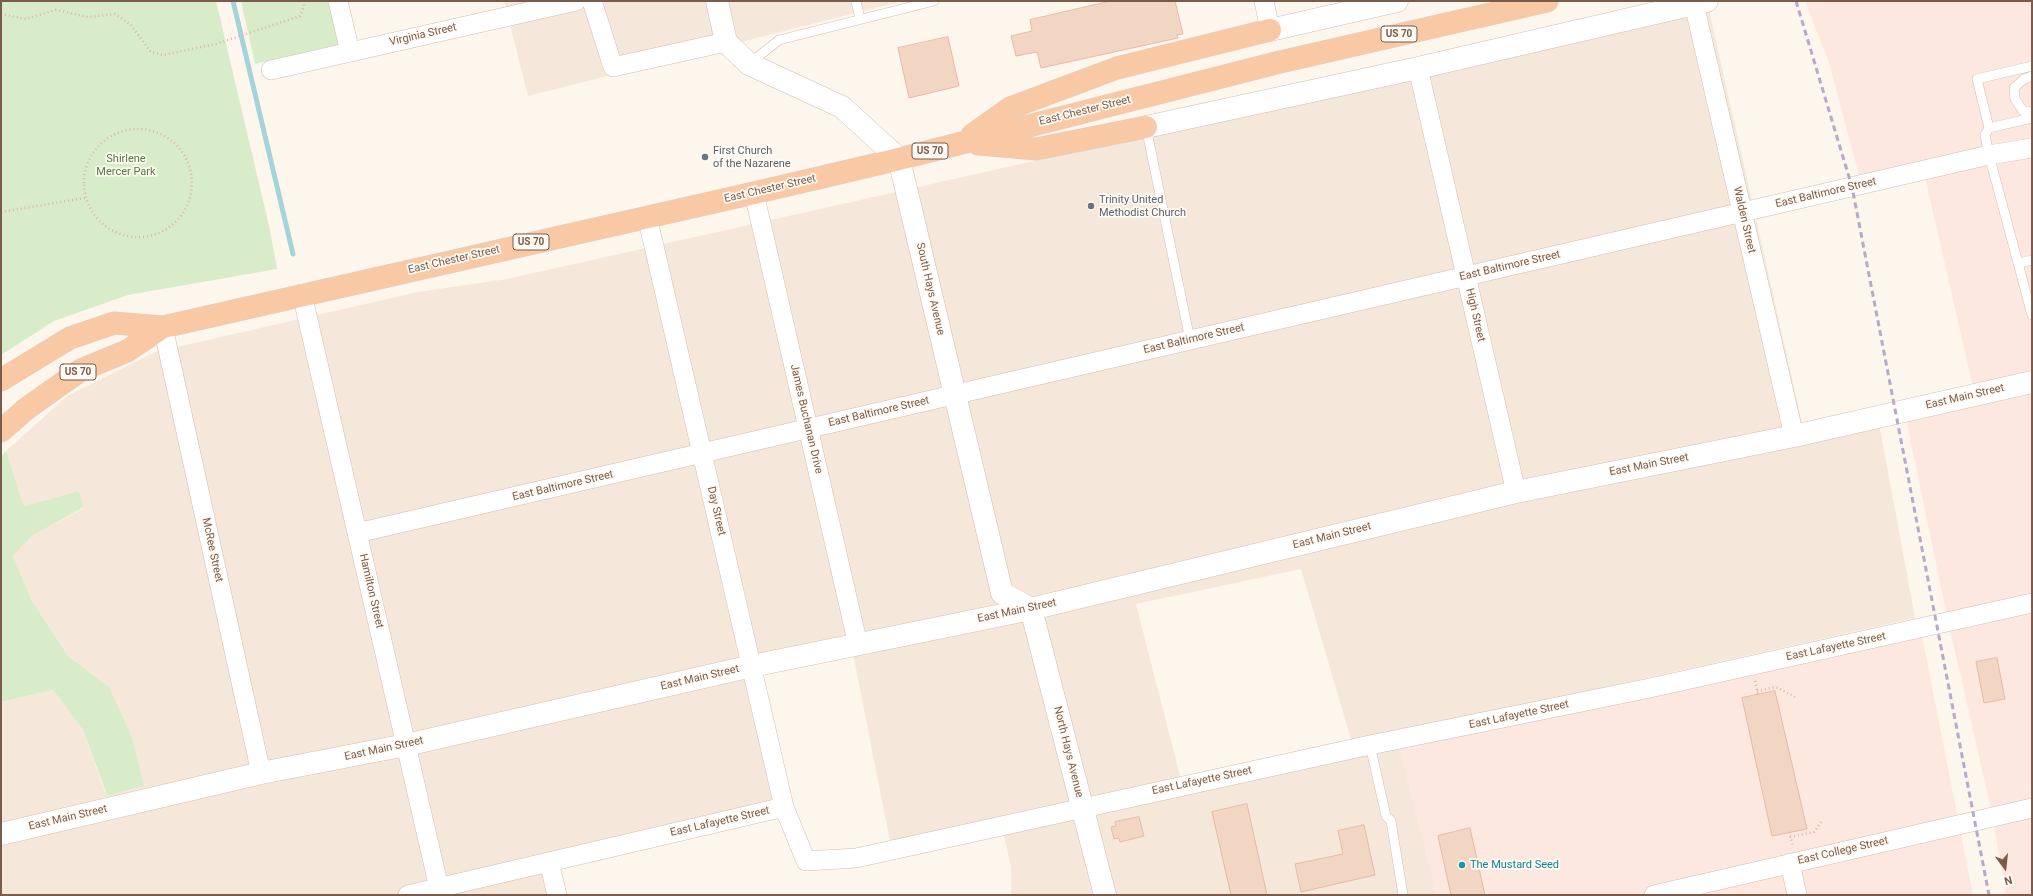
<!DOCTYPE html>
<style>
body{margin:0}
#map{position:relative;width:2033px;height:896px;overflow:hidden;background:#fdf6ec;font-family:Roboto,sans-serif}
canvas{display:block}
.frame{position:absolute;inset:0;border:2px solid #7a5c4d;pointer-events:none}
.north{position:absolute;left:1985px;top:848px;width:40px;height:40px;-webkit-text-stroke:3px #fffaf3;paint-order:stroke;rotate:165deg;font-size:11px;font-weight:700;line-height:16px;text-align:center;color:#7a5c4d}
.north::after{content:'';display:block;margin:auto;width:14px;height:18px;background:#7a5c4d;clip-path:polygon(50% 0,100% 100%,50% 72%,0 100%)}
</style>
<div id="map">
<canvas width="2033" height="896"></canvas>
<div class="frame"></div>
<div class="north">N</div>
</div>
<script>
const context = document.querySelector('canvas').getContext('2d');
context.lineJoin = 'round';
function fillPath(path, color) {
  context.fillStyle = color;
  context.fill(path, 'evenodd');
}
function strokePath(path, color, width, dash) {
  context.strokeStyle = color;
  context.lineWidth = width;
  context.lineCap = dash ? 'butt' : 'round';
  context.setLineDash(dash || []);
  context.stroke(path);
}
function label(font, color, halo, rows, align = 'center') {
  context.font = font + ' Roboto,sans-serif';
  context.lineWidth = 3.5;
  context.setLineDash([]);
  context.textBaseline = 'middle';
  context.strokeStyle = halo;
  context.fillStyle = color;
  for (const [text, x, y, turn = 0] of rows) {
    context.save();
    context.translate(x, y);
    context.rotate((+turn || 0) * Math.PI / 180);
    context.textAlign = isNaN(turn) ? turn : align;
    if (halo) context.strokeText(text, 0, 0);
    context.fillText(text, 0, 0);
    context.restore();
  }
}
const residential = new Path2D(`
 M504,1h399l-375,95z
 M1709,10l93,413 74,-16 39,211 -519,116 41,161h-426v-28l-10,-45 -110,25 -41,-209 -94,20 34,138 -236,55 10,44h-563v-193l52,-12 30,40 23,65 3,-108 -41,-31 -36,-55 -19,-45 19,-20 52,-28 -5,-17 -55,15 -18,-55 61,-55 88,-44 263,-60 89,-13zM1301,569l51,174 -171,37 -45,-176z`);
const commercial = new Path2D(`
 M1805,1h227v894h-26l-15,-86 -45,-197 -40,-194 70,-18 -54,-236 -62,15 -31,-116z
 M1922,636l51,259h-536l-38,-149z`);
const green = new Path2D(`
 M1,1h215l54,229 7,39 -149,26 -74,26 -53,34z
 M241,1h91l9,43 -86,20z
 M6,451l18,55 55,-15 5,16 -52,29 -19,20 19,45 36,55 41,31 22,48 13,51 -37,9 -24,-65 -30,-40 -52,12v-246z`);
const stream = new Path2D(`
 M233,1l60,253`);
const building = new Path2D(`
 M1111,1h64l8,33 -6,1 1,3 -137,30 -4,-16 -21,4 -5,-20 21,-5 -2,-11z
 M948,37l11,49 -50,12 -11,-50z
 M1997,658l8,41 -21,4 -8,-41z
 M1775,691l32,138 -35,7 -30,-138z
 M1247,804l20,91h-36l-19,-83z
 M1139,817l5,19 -24,6 -1,-4 -5,1 -3,-12 5,-1 -1,-4z
 M1364,825l11,50 -74,17 -6,-28 48,-10 -5,-23z
 M1470,828l15,67h-34l-13,-59z`);
const path = new Path2D(`
 M1,14l25,5 30,-9 32,7 27,-3 15,10 21,28 12,3 53,-11 84,-28 4,-10 -1,-5
 M84 183a54 54 0 1 1 108 0a54 54 0 1 1-108 0Z
 M1,212l84,-14
 M1755,681l3,13
 M1757,691l19,-4 19,10
 M1789,832l4,14
 M1790,837l24,-5 8,-11`);
const service = new Path2D(`
 M856,1l4,18
 M750,63l29,-23 155,-39
 M2032,66l-55,13 12,49 43,-10
 M2032,76l-8,3 -10,9 1,11 8,12 9,1
 M1146,127l44,213
 M1989,128l-4,7 4,20 43,160
 M2019,263l13,-3
 M1370,745l16,71 5,5 12,74`);
const minor = new Path2D(`
 M338,1l12,51
 M592,1l21,66 113,-25
 M1264,1l6,29
 M1694,4l100,432
 M1418,68l98,424
 M271,70l305,-69
 M754,193l104,452
 M647,216l137,591 22,54 50,-3 514,-113 280,-57 382,-85
 M302,294l137,594
 M163,327l98,446
 M357,533l1632,-378 43,-7
 M549,862l8,33
 M1790,863l7,32
 M408,895l376,-88
 M1654,895l378,-87`);
const tertiary = new Path2D(`
 M717,1l9,41 23,22 93,43 57,52 103,434 29,16 74,286
 M1270,30l127,-29
 M1146,127l272,-59 289,-67`);
const secondary = new Path2D(`
 M1,834l260,-61 145,-28 346,-79 279,-57 485,-117 278,-56 238,-54`);
const trunk = new Path2D(`
 M972,135l38,-27 107,-40 153,-38
 M978,144l58,5 110,-22
 M1,380l69,-42 44,-15 49,4 591,-134 145,-34 381,-97 267,-61
 M1,431l25,-22 55,-39 46,-19 36,-24`);
const rail = new Path2D(`
 M1796,1l56,186 137,708`);
const markers = [
 [705,157,4,"#6b7280"],
 [1091,206,4,"#6b7280"],
 [1462,865,4,"#0f9aa8"]
];
const shields = [
 [1399,34,36],
 [930,151,36],
 [531,242,36],
 [78,372,36]
];
const shieldNames = [
 ["US 70",1399,34],
 ["US 70",930,151],
 ["US 70",531,242],
 ["US 70",78,372]
];
const streetNames = [
 ["Virginia Street",423,35,-13],
 ["East Chester Street",1085,111,-14],
 ["East Chester Street",770,189,-13],
 ["East Baltimore Street",1826,193,-13],
 ["Walden Street",1744,220,77],
 ["East Chester Street",454,260,-13],
 ["East Baltimore Street",1510,266,-13],
 ["South Hays Avenue",930,289,77],
 ["High Street",1475,315,77],
 ["East Baltimore Street",1194,339,-13],
 ["East Main Street",1965,397,-13],
 ["East Baltimore Street",879,412,-13],
 ["James Buchanan Drive",806,419,77],
 ["East Main Street",1649,465,-11],
 ["East Baltimore Street",563,486,-13],
 ["Day Street",716,511,77],
 ["East Main Street",1332,536,-14],
 ["McRee Street",212,550,78],
 ["Hamilton Street",371,591,77],
 ["East Main Street",1017,611,-12],
 ["East Lafayette Street",1836,647,-12],
 ["East Main Street",700,678,-13],
 ["East Lafayette Street",1519,715,-12],
 ["East Main Street",384,749,-12],
 ["North Hays Avenue",1068,752,76],
 ["East Lafayette Street",1202,781,-12],
 ["East Main Street",68,818,-13],
 ["East Lafayette Street",720,822,-13],
 ["East College Street",1843,851,-13]
];
const worshipNames = [
 ["First Church",713,151],
 ["of the Nazarene",713,164],
 ["Trinity United",1099,200],
 ["Methodist Church",1099,213]
];
const parkNames = [
 ["Shirlene",126,159],
 ["Mercer Park",126,172]
];
const cultureNames = [
 ["The Mustard Seed",1470,865]
];
fillPath(residential, '#f5e8da');
fillPath(commercial, '#fde8e0');
fillPath(green, '#d8ecc9');
strokePath(stream, '#a5d3da', 5);
fillPath(building, '#f3d5c3');
strokePath(building, '#e6bba3', 1);
strokePath(service, '#d1beb0', 10);
strokePath(minor, '#d1beb0', 20);
strokePath(tertiary, '#d1beb0', 23);
strokePath(secondary, '#d6c0b0', 23);
strokePath(trunk, '#dad1cd', 23);
strokePath(path, '#d9b8a5', 2.5, [1, 3]);
strokePath(service, '#fff', 9);
strokePath(minor, '#fff', 19);
strokePath(tertiary, '#fff', 22);
strokePath(secondary, '#fff', 22);
strokePath(trunk, '#f9c8a4', 22);
strokePath(rail, '#b9a8c9', 3, [6, 4]);
for (const [x, y, r, color] of markers) {
  const dot = new Path2D();
  dot.arc(x, y, r, 0, 2 * Math.PI);
  context.fillStyle = color;
  context.fill(dot);
  strokePath(dot, '#fffaf3', 1.5);
}
for (const [x, y, w] of shields) {
  const box = new Path2D();
  box.roundRect(x - w / 2, y - 8, w, 16, 3);
  context.fillStyle = '#fffaf3';
  context.fill(box);
  strokePath(box, '#7a5c4d', 1);
}
label('bold 10px', '#7a5c4d', null, shieldNames);
label('11px', '#7a5c4d', '#fffaf3', streetNames);
label('11px', '#5b616d', '#fffaf3', worshipNames, 'left');
label('11px', '#537a41', '#fffaf3', parkNames);
label('11px', '#0d838f', '#fffaf3', cultureNames, 'left');
</script>
